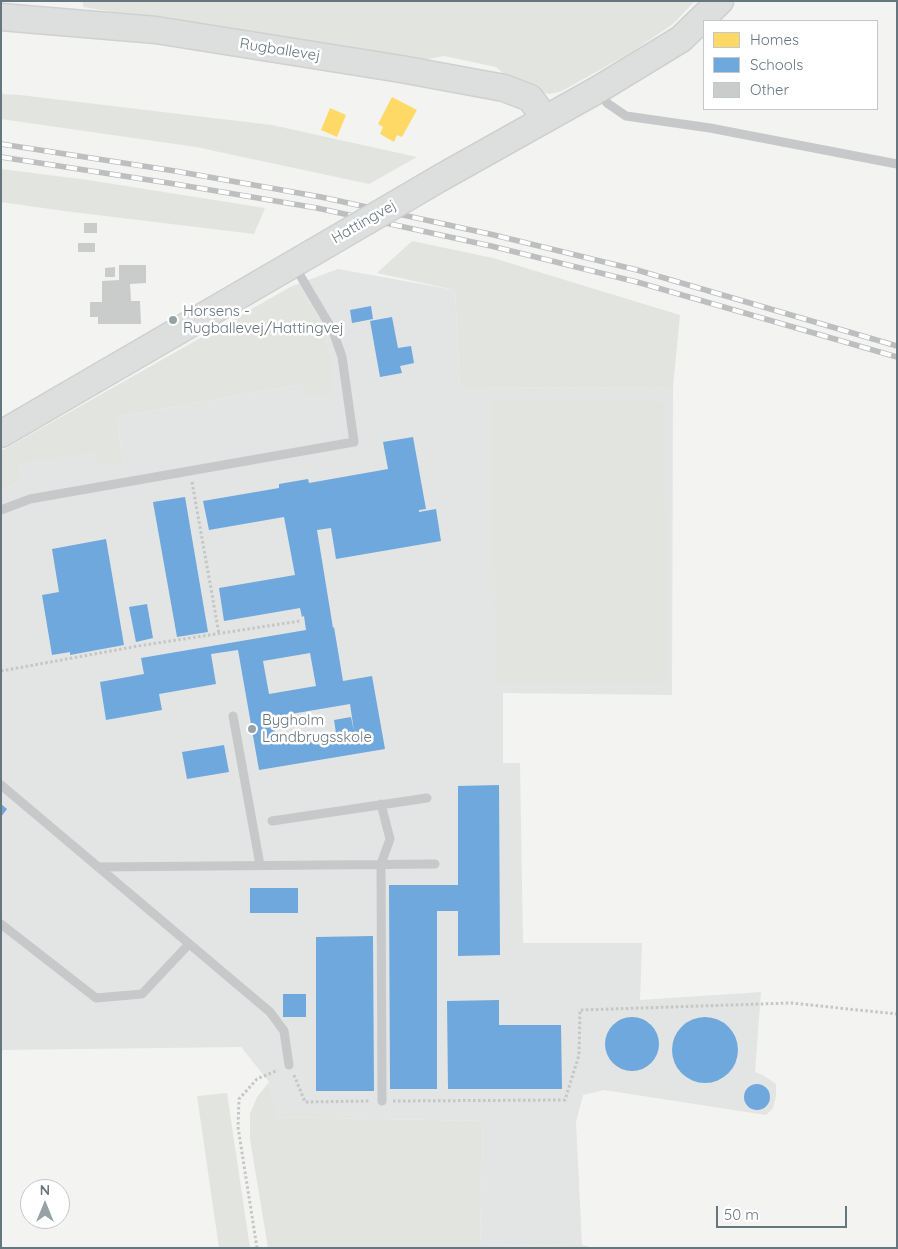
<!DOCTYPE html>
<style>
body{margin:0}
#map{position:relative;width:898px;height:1249px;overflow:hidden;background:#f3f3f2;font-family:Quicksand,sans-serif}
canvas{display:block}
.frame{position:absolute;inset:0;border:2px solid #66767f;pointer-events:none}
.legend{position:absolute;left:703px;top:20px;width:175px;height:90px;box-sizing:border-box;background:#fff;border:1px solid #c2c8cc;margin:0;padding:6px 9px;list-style:none;font-size:15px;color:#66767f}
.legend li{display:flex;align-items:center;gap:10px;height:25px}
.legend b{width:25px;border:1px solid #c2c8cc}
.north{position:absolute;left:20px;top:1179px;width:50px;height:50px;box-sizing:border-box;background:#fff;border:1px solid #c2c8cc;border-radius:50%;rotate:0deg;font-size:14px;font-weight:700;line-height:20px;text-align:center;color:#66767f}
.north::after{content:'';display:block;margin:auto;width:18px;height:22px;background:#97a2a7;clip-path:polygon(50% 0,100% 100%,50% 72%,0 100%)}
.scale{position:absolute;left:716px;top:1206px;width:131px;height:22px;box-sizing:border-box;border:2px solid #66767f;border-top:0;padding-left:6px;font-size:15px;line-height:18px;white-space:nowrap;color:#66767f;-webkit-text-stroke:4px #fff;paint-order:stroke}
</style>
<div id="map">
<canvas width="898" height="1249"></canvas>
<div class="frame"></div>
<ul class="legend">
<li><b style="height:14px;background:#ffd966"></b>Homes</li>
<li><b style="height:14px;background:#6fa8dc"></b>Schools</li>
<li><b style="height:14px;background:#cacbcb"></b>Other</li>
</ul>
<div class="north">N</div>
<div class="scale">50 m</div>
</div>
<script>
const context = document.querySelector('canvas').getContext('2d');
context.lineJoin = 'round';
function fillPath(path, color) {
  context.fillStyle = color;
  context.fill(path, 'evenodd');
}
function strokePath(path, color, width, dash) {
  context.strokeStyle = color;
  context.lineWidth = width;
  context.lineCap = dash ? 'butt' : 'round';
  context.setLineDash(dash || []);
  context.stroke(path);
}
function label(font, color, halo, rows, align = 'center') {
  context.font = font + ' Quicksand,sans-serif';
  context.lineWidth = 5;
  context.setLineDash([]);
  context.textBaseline = 'middle';
  context.strokeStyle = halo;
  context.fillStyle = color;
  for (const [text, x, y, turn = 0] of rows) {
    context.save();
    context.translate(x, y);
    context.rotate((+turn || 0) * Math.PI / 180);
    context.textAlign = isNaN(turn) ? turn : align;
    if (halo) context.strokeText(text, 0, 0);
    context.fillText(text, 0, 0);
    context.restore();
  }
}
const built = new Path2D(`
 M338,269l117,21 5,98 213,-1 -1,308 -169,-2v70h17l3,180h119l-2,57 121,-8 -6,80 8,3 13,9v12l-3,12 -7,7 -162,-25 -21,5 -7,27 6,123 -102,1 3,-125 -208,-4 -6,-35 -28,-35 -240,3v-560l21,-8 -3,-17 76,-14 28,10 -6,-44 186,-33 27,-31 -13,-40 -25,-27z`);
const green = new Path2D(`
 M83,1h612l-22,23 -43,29 -68,38 -13,3 -16,-4 -22,-10 -15,-13 -52,-11 -25,5 -336,-54z
 M1,94l19,1 252,30 145,32 -48,27 -173,-37 -195,-28z
 M1,169l87,11 177,28 -11,26 -190,-23 -63,-9z
 M412,241l81,17 187,57 -7,72 -213,1 -5,-98 -78,-17z
 M292,286l25,27 13,40 3,42 -27,3 -3,-14 -186,33 6,44 -24,5 -4,-14 -76,13 3,17 -21,8v-39z
 M491,400l173,2 5,281h-173z
 M269,1082l7,35 207,4 -3,125 102,-1 12,3h-326l-18,-109v-25l7,-17z
 M227,1093l23,155h-31l-22,-152z`);
const homes = new Path2D(`
 M392,97l25,13 -15,27 -5,-2 -3,7 -14,-8 3,-7 -5,-3z
 M330,108l16,7 -9,22 -16,-7z`);
const schools = new Path2D(`
 M371,306l2,13 -21,4 -2,-13z
 M392,317l6,31 13,-2 3,17 -14,3 2,7 -22,4 -10,-56z
 M413,437l13,72 -7,1v2l17,-3 5,32 -105,18 -5,-31 -14,2 16,98 1,-1 9,54 29,-5 13,73 -126,21 -21,-120 -27,4 5,30 -57,10 3,16 -56,10 -6,-38 44,-8 -3,-16 165,-28 -2,-14 -2,1 -2,-9 -76,13 -5,-33 76,-13 -11,-58 -75,13 -6,-29 76,-13v-4l29,-5 1,4 79,-14 -5,-27zM310,653l6,33 -47,8 -6,-33zM350,704l4,27 -3,-14 -17,3 2,13 -59,11 -4,-27z
 M185,497l23,135 -31,5 -24,-135z
 M106,539l18,106 -54,10v-3l-18,3 -10,-60 17,-3 -7,-43z
 M147,604l6,34 -17,4 -7,-35z
 M224,745l5,27 -42,7 -5,-27z
 M499,785l1,170 -42,1v-45h-21v178h-47l-1,-204h69v-99z
 M1,804l6,5 -6,8z
 M250,888h48v25h-48z
 M373,936l1,155h-58v-154z
 M283,994h23v23h-23z
 M499,1000v25h62l1,64h-114l-1,-88z
 M672 1050a33 33 0 1 1 66 0a33 33 0 1 1-66 0Z
 M605 1044a27 27 0 1 1 54 0a27 27 0 1 1-54 0Z
 M744 1097a13 13 0 1 1 26 0a13 13 0 1 1-26 0Z`);
const building = new Path2D(`
 M84,223h13v10h-13z
 M78,243h17v9h-17z
 M119,265h27v18l-16,1 1,17h9l1,23h-43v-7h-8v-15h12v-21l17,-1z
 M115,267v10h-10v-9z`);
const path = new Path2D(`
 M192,482l27,152
 M1,671l137,-25 162,-25
 M294,1075l11,27 65,-1
 M393,1101l172,-1 14,-45 1,-45 211,-7 106,11
 M257,1248l-19,-121 1,-28 18,-20 21,-9`);
const lane = new Path2D(`
 M600,91l7,12 19,13 84,12 187,36
 M1,510l29,-11 324,-57 -12,-85 -9,-26 -39,-66
 M233,716l27,149
 M1,785l269,227 14,19 5,34
 M381,804l9,35 -9,25 1,237
 M272,821l155,-23
 M98,867l337,-3
 M1,924l95,74 46,-4 47,-50`);
const secondary = new Path2D(`
 M1,17l155,13 245,39 103,19 26,10 15,20
 M442,177l157,-88 82,-50 39,-38
 M1,434l311,-181`);
const rail = new Path2D(`
 M1,144l174,27 146,26 173,38 143,35 260,76
 M1,157l174,27 142,24 174,38 146,36 260,75`);
const secondaryBridge = new Path2D(`
 M312,253l130,-76`);
const markers = [
 [173,320,5,"#97a2a7"],
 [252,729,5,"#97a2a7"]
];
const streetNames = [
 ["Rugballevej",280,50,9],
 ["Hattingvej",364,222,-30]
];
const poiNames = [
 ["Horsens -",183,311],
 ["Rugballevej/Hattingvej",183,328],
 ["Bygholm",262,720],
 ["Landbrugsskole",262,737]
];
fillPath(built, '#e3e4e4');
fillPath(green, '#e2e5df');
fillPath(homes, '#ffd966');
fillPath(schools, '#6fa8dc');
fillPath(building, '#cacbcb');
strokePath(secondary, '#d0d0d0', 29);
strokePath(path, '#c5c6c7', 3, [2.5, 2.5]);
strokePath(lane, '#c7c8c9', 9);
strokePath(secondary, '#dddede', 26);
strokePath(rail, '#bdbebf', 5.5);
strokePath(rail, '#fff', 4, [11]);
strokePath(secondaryBridge, '#d0d0d0', 29, []);
strokePath(secondaryBridge, '#dddede', 26);
for (const [x, y, r, color] of markers) {
  const dot = new Path2D();
  dot.arc(x, y, r, 0, 2 * Math.PI);
  context.fillStyle = color;
  context.fill(dot);
  strokePath(dot, '#fff', 2);
}
label('15px', '#66767f', '#fff', streetNames);
label('15px', '#66767f', '#fff', poiNames, 'left');
</script>
